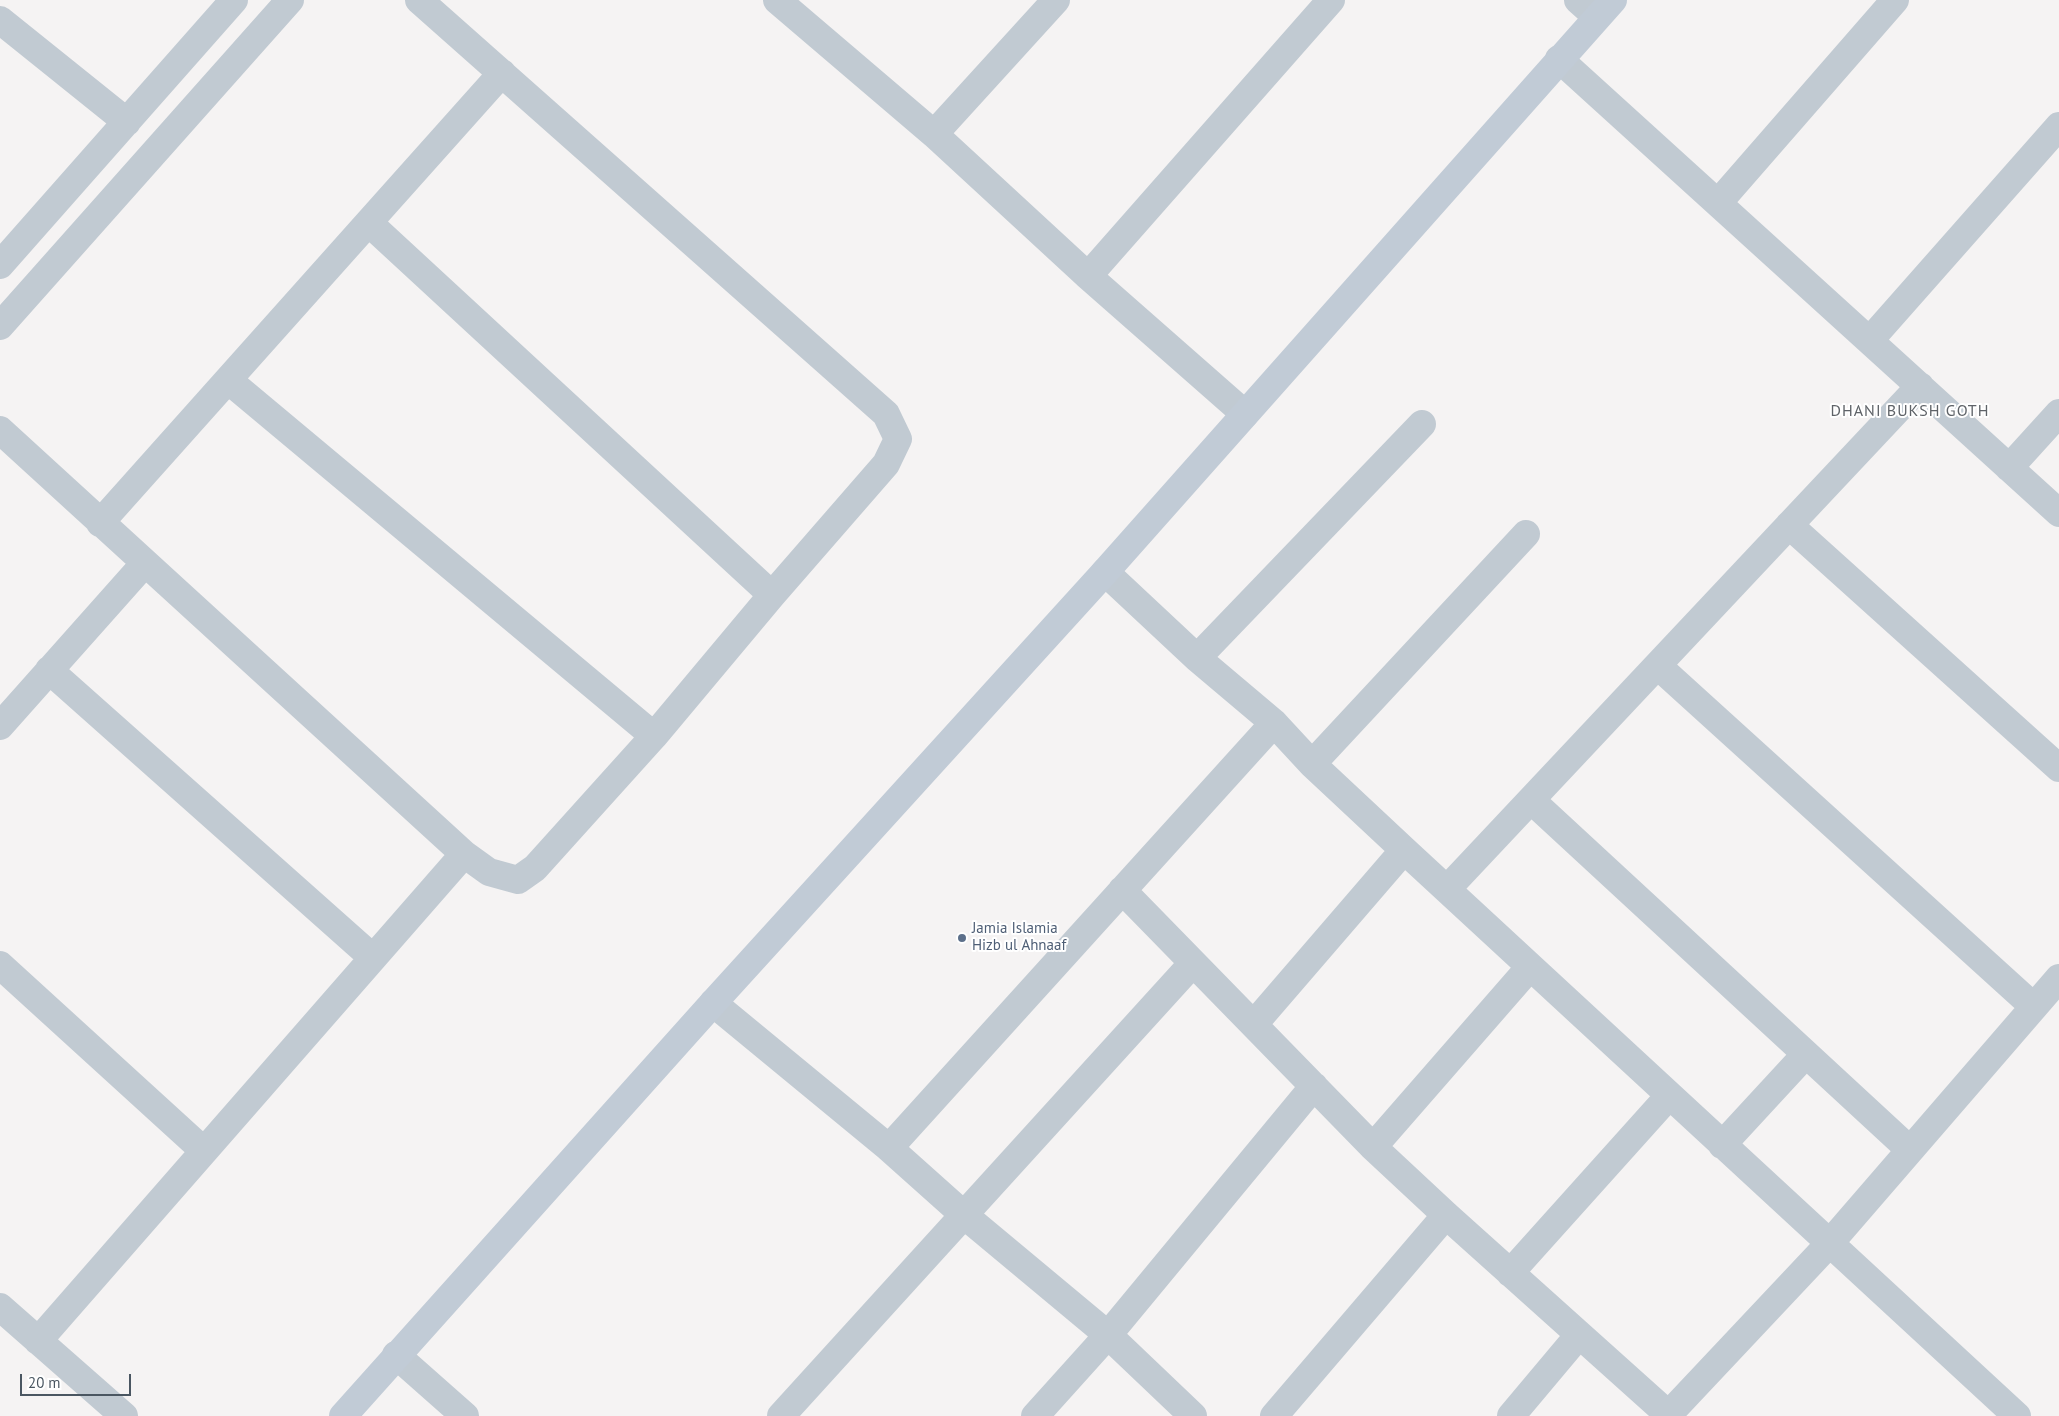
<!DOCTYPE html>
<style>
body{margin:0}
#map{position:relative;width:2059px;height:1416px;overflow:hidden;background:#f5f3f3;font-family:"PT Sans",sans-serif}
canvas{display:block}
.scale{position:absolute;left:20px;top:1374px;width:111px;height:22px;box-sizing:border-box;border:2px solid #4a5661;border-top:0;padding-left:6px;font-size:15px;line-height:18px;white-space:nowrap;color:#4a5661;-webkit-text-stroke:4px #fff;paint-order:stroke}
</style>
<div id="map">
<canvas width="2059" height="1416"></canvas>
<div class="scale">20 m</div>
</div>
<script>
const context = document.querySelector('canvas').getContext('2d');
context.lineJoin = 'round';
function strokePath(path, color, width, dash) {
  context.strokeStyle = color;
  context.lineWidth = width;
  context.lineCap = dash ? 'butt' : 'round';
  context.setLineDash(dash || []);
  context.stroke(path);
}
function label(font, color, halo, rows, align = 'center') {
  context.font = font + ' "PT Sans",sans-serif';
  context.lineWidth = 4;
  context.setLineDash([]);
  context.textBaseline = 'middle';
  context.strokeStyle = halo;
  context.fillStyle = color;
  for (const [text, x, y, turn = 0] of rows) {
    context.save();
    context.translate(x, y);
    context.rotate((+turn || 0) * Math.PI / 180);
    context.textAlign = isNaN(turn) ? turn : align;
    if (halo) context.strokeText(text, 0, 0);
    context.fillText(text, 0, 0);
    context.restore();
  }
}
const street = new Path2D(`
 M777,0l157,134 154,142 157,138
 M1578,0l19,17
 M0,20l127,102
 M1559,59l500,454
 M934,134l122,-134
 M1718,203l177,-203
 M369,223l403,372
 M0,265l234,-265
 M1088,276l243,-276
 M0,326l290,-326
 M1870,340l189,-214
 M228,380l426,356
 M0,430l464,424 25,18 29,8 17,-12 119,-132 118,-141 114,-131 12,-25 -12,-25 -467,-414
 M2009,468l50,-55
 M100,523l402,-450
 M1789,525l270,243
 M1105,572l92,86 77,65 38,41 92,86 613,566
 M1197,658l225,-234
 M1658,666l376,341
 M49,670l324,288
 M0,726l145,-163
 M1312,764l214,-230
 M1531,800l379,350
 M1447,889l473,-503
 M1122,890l251,257 73,68 224,201
 M0,965l204,186
 M713,1003l176,145 75,67 144,120 85,81
 M1254,1024l150,-174
 M1722,1145l84,-91
 M1373,1147l157,-180
 M889,1148l385,-425
 M1510,1273l159,-177
 M0,1307l124,109
 M38,1341l426,-487
 M396,1355l69,61
 M1668,1415l161,-171 230,-266
 M781,1416l412,-453
 M1035,1416l73,-81 206,-249
 M1274,1416l172,-201
 M1511,1416l68,-81`);
const secondary = new Path2D(`
 M343,1416l370,-413 392,-431 508,-572`);
const markers = [
 [962,938,5,"#5c6f8a"]
];
const serviceNames = [
 ["Jamia Islamia",972,929],
 ["Hizb ul Ahnaaf",972,946]
];
const neighbourhoodNames = [
 ["DHANI BUKSH GOTH",1910,411]
];
strokePath(street, '#c1cad2', 28);
strokePath(secondary, '#c1cbd6', 28);
for (const [x, y, r, color] of markers) {
  const dot = new Path2D();
  dot.arc(x, y, r, 0, 2 * Math.PI);
  context.fillStyle = color;
  context.fill(dot);
  strokePath(dot, '#fff', 2);
}
label('15px', '#4e5e75', '#fff', serviceNames, 'left');
context.letterSpacing = '1px';
label('16px', '#5f6368', '#fff', neighbourhoodNames);
context.letterSpacing = '0px';
</script>
